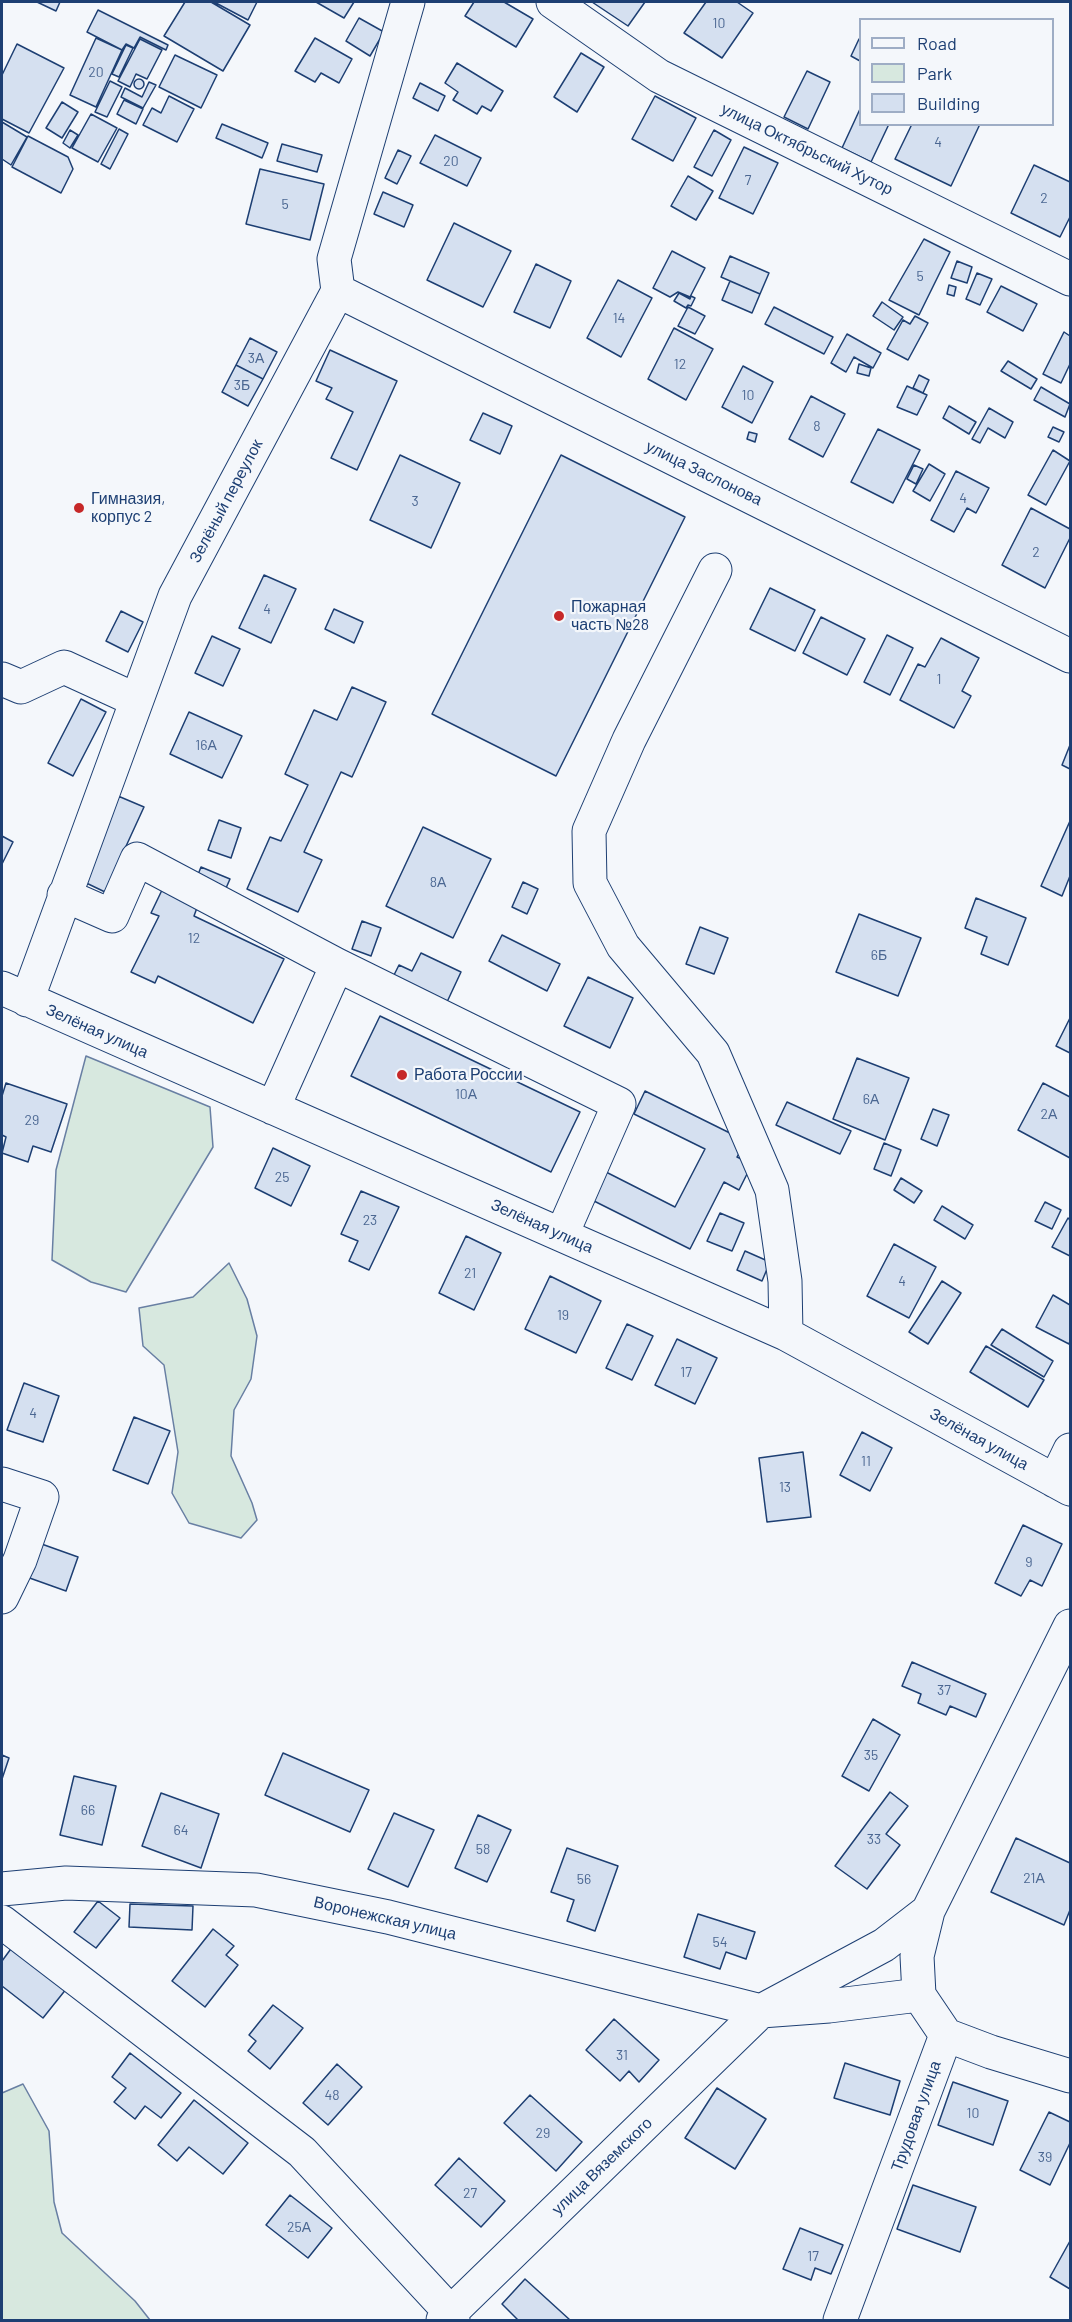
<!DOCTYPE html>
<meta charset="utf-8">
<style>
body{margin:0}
#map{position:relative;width:1072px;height:2322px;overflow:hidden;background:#f4f7fb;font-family:Barlow,sans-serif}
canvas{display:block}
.frame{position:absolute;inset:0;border:3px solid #1d3f73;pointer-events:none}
.legend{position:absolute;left:859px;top:18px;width:195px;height:108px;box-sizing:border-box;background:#f4f7fb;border:2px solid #9eadc5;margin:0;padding:8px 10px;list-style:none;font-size:18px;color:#1d3f73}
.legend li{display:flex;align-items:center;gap:12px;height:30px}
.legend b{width:30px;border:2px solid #9eadc5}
</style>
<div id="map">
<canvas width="1072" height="2322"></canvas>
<div class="frame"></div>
<ul class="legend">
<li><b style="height:8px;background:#f4f7fb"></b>Road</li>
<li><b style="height:16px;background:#d7e8df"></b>Park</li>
<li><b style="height:16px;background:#d5e0f0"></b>Building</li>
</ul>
</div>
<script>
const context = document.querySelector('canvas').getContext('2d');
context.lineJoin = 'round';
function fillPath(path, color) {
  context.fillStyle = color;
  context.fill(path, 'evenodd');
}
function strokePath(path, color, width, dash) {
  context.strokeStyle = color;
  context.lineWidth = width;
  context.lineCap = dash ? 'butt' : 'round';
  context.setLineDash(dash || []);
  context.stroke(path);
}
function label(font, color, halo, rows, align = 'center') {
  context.font = font + ' Barlow,sans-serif';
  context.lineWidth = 4.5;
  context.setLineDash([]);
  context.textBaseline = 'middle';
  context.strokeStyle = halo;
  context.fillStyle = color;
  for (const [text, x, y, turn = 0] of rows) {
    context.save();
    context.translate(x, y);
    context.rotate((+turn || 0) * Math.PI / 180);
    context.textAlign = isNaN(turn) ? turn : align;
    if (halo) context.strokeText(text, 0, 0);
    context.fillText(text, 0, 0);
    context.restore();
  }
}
const green = new Path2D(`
 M86,1056l124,51 3,40 -87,145 -35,-10 -39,-22 4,-90z
 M229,1263l18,36 10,37 -6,43 -17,31 -3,46 21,47 5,17 -16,18 -52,-15 -17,-30 6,-41 -14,-87 -21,-19 -4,-38 54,-11z
 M23,2084l26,47 5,71 8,31 73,68 15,19h-148v-227z`);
const building = new Path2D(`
 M37,2h23l-4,9z
 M185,2h26l39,23 -27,46 -59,-35z
 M214,2h43l-9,18z
 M316,2h38l-10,16z
 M474,2h30l29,17 -17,28 -51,-31z
 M592,2h53l-17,24z
 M706,2h31l16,11 -31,45 -38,-25z
 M98,10l70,35 -2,5 -26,-13 -6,11 -8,-4 -4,6 -35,-18z
 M359,18l25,14 -14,24 -24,-15z
 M96,38l26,12 -26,57 -26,-12z
 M315,38l37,21 -13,24 -18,-10 -6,9 -20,-11z
 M140,39l22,11 -15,29 -11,-5 -6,13 -12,-6z
 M859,39l1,1v21l-9,-5z
 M17,44l47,24 -35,65 -27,-14v-44z
 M126,45l7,3 -14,29 -7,-3z
 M581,53l23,14 -27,45 -23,-15z
 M175,55l42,20 -16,33 -42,-21z
 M457,63l46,28 -12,20 -9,-5 -5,8 -24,-14 5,-8 -13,-9z
 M807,71l23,11 -22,47 -24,-12z
 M134 84a5 5 0 1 1 10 0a5 5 0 1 1-10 0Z
 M110,81l12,6 -15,30 -12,-5z
 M149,82l7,3 -13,23 -22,-11 4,-9 17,9z
 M420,83l25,13 -7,15 -25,-13z
 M169,96l25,13 -17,33 -34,-17 9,-17 9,5z
 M655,96l41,22 -23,43 -41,-22z
 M124,100l19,9 -7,15 -19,-10z
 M62,102l16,10 -16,26 -16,-10z
 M860,109v15h29l-18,38 -29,-14z
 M91,114l26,14 -19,34 -26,-14z
 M2,122l25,15 -16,28 -9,-6z
 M222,124l46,19 -6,15 -46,-20z
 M912,124h68l-29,62 -56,-27z
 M119,129l9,5 -18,35 -9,-5z
 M70,130l8,5 -8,13 -7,-5z
 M714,130l17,10 -19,36 -18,-9z
 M435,135l46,23 -14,28 -47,-23z
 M28,136l40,21 5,12 -12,24 -49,-26z
 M282,144l40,11 -5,17 -40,-11z
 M744,147l34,16 -25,51 -34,-16z
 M398,150l13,6 -14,28 -12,-6z
 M1034,165l36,17v35l-10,20 -49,-24z
 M260,169l64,15 -14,56 -64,-16z
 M688,176l25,15 -17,29 -25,-14z
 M383,192l30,13 -9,22 -30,-13z
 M454,223l57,28 -28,56 -56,-27z
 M924,239l26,13 -31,63 -30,-15z
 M672,251l33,17 -15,29 -12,-5 -8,5 -17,-9z
 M730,256l39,17 -9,21 -39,-17z
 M957,261l15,6 -5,16 -16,-5z
 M536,264l35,17 -21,47 -36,-16z
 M977,273l15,6 -12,26 -14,-6z
 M618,280l34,18 -31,59 -34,-19z
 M730,281l30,13 -8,19 -30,-13z
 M949,285l7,2 -2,9 -7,-2z
 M1001,286l36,18 -14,27 -36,-19z
 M679,293l11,6 1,-3 4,2 -4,8 -3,-1 -2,3 -12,-7z
 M882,302l21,15 -9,13 -21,-14z
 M688,307l17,9 -10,18 -17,-8z
 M774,307l59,30 -9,17 -59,-30z
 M915,316l13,7 -20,37 -21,-11 16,-29 7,4z
 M674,328l39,21 -27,51 -38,-21z
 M1064,332l6,4v28l-9,19 -18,-9z
 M847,334l34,19 -8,15 -19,-11 -8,15 -15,-9z
 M250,338l27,14 -14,27 -27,-14z
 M330,350l67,31 -40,89 -26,-12 22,-46 -27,-13 6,-11 -16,-7z
 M1008,361l29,18 -6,10 -30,-18z
 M859,364l12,4 -2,8 -12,-3z
 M236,365l27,14 -15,27 -26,-14z
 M743,366l30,16 -21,41 -30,-16z
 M919,375l10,5 -6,13 -10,-5z
 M907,386l20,9 -10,20 -20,-8z
 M1041,387l29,17 -5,13 -31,-17z
 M811,396l34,18 -22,43 -34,-18z
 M949,406l27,16 -7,12 -26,-16z
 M989,408l24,14 -8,16 -17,-10 -8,15 -8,-4z
 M483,413l29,13 -12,28 -30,-14z
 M1053,427l11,5 -5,10 -11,-5z
 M878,429l42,21 -27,53 -42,-21z
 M749,432l8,2 -2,8 -8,-3z
 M1053,450l17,11 -24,44 -18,-10z
 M400,455l60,28 -29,65 -61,-28z
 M561,455l124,62 -129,259 -124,-62z
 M929,464l16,10 -15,27 -17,-10z
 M914,465l9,4 -7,15 -9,-5z
 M956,471l33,17 -13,25 -9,-5 -13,24 -23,-12z
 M1031,508l39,21v9l-25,50 -43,-23z
 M264,575l32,14 -25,54 -32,-15z
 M770,588l45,22 -20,41 -45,-22z
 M334,609l29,13 -9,21 -29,-14z
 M121,611l22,11 -15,30 -22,-11z
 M821,617l44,22 -18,36 -44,-22z
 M887,635l26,13 -23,47 -26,-13z
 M212,636l28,13 -17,37 -28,-13z
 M941,638l38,20 -17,33 9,5 -17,32 -54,-28 18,-36 7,3z
 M352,687l34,15 -34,75 -11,-5 -37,80 18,8 -24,52 -51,-23 23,-52 11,4 27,-56 -23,-11 29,-64 23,10z
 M81,699l25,13 -33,64 -25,-13z
 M189,712l53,24 -20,42 -52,-24z
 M1070,745v24l-8,-4z
 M118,796l26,11 -39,85 -25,-12z
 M219,820l22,8 -10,30 -23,-8z
 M1070,821v55l-8,20 -21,-10z
 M423,827l68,32 -38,79 -67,-32z
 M2,836l11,6 -11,22z
 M201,867l29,12 -7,16 -28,-13z
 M523,882l15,7 -11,25 -15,-7z
 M163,888l35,17 -4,11 90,43 -31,64 -95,-47 -3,7 -24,-11 28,-56 -8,-3z
 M976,898l50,20 -18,47 -27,-11 6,-17 -22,-9z
 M859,914l62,24 -23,58 -62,-24z
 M362,921l19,7 -10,28 -19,-7z
 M700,927l28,11 -14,36 -28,-10z
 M502,935l58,29 -13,27 -58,-30z
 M421,953l40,19 -14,30 -54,-25 6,-12 13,6z
 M588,977l45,21 -23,50 -46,-22z
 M380,1016l200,96 -29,60 -200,-96z
 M1070,1018v35l-14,-7z
 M857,1058l52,20 -24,62 -52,-21z
 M6,1083l61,21 -16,48 -18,-6 -5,16 -26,-9 4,-16 -4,-2v-39z
 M1043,1083l27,14v61l-52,-28z
 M645,1091l101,50 -9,16 15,7 -13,26 -15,-8 -34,67 -100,-50 14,-28 71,36 30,-58 -71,-35z
 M787,1102l64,29 -11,23 -64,-29z
 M933,1109l16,6 -12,31 -16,-7z
 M884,1143l17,7 -10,26 -17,-7z
 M273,1148l37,18 -19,40 -36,-18z
 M901,1178l21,13 -8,12 -20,-13z
 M361,1191l38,16 -30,63 -20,-9 9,-20 -17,-7z
 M1045,1202l16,8 -9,19 -17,-8z
 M942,1206l31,19 -8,14 -31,-19z
 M720,1213l24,10 -12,28 -25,-10z
 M1068,1218l2,2v36l-18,-9z
 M466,1236l35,17 -27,57 -35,-17z
 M894,1244l42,23 -27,51 -42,-22z
 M745,1251l25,11 -8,19 -25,-11z
 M550,1276l51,25 -25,52 -51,-24z
 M942,1281l19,12 -33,51 -19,-12z
 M1053,1295l17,10v36l-1,3 -33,-17z
 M627,1324l26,12 -21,44 -26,-12z
 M1002,1329l51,32 -9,16 -53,-32z
 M677,1339l40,19 -22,46 -40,-19z
 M986,1346l58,34 -16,27 -58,-35z
 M24,1383l35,13 -16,46 -36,-12z
 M134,1417l36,14 -22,53 -35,-14z
 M862,1432l30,16 -22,43 -30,-16z
 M803,1452l8,65 -44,5 -8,-64z
 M1023,1525l39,19 -20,42 -12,-6 -9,16 -26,-13z
 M36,1542l42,15 -12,34 -42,-15z
 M912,1662l74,32 -10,23 -26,-11 -4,9 -28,-12 3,-9 -19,-8z
 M873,1719l27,16 -31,56 -27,-15z
 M283,1753l86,37 -19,42 -85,-37z
 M2,1755l7,3 -7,21z
 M74,1776l42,10 -14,59 -42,-10z
 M890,1792l18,14 -22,28 14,11 -33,44 -32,-23z
 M161,1793l58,21 -18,54 -59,-22z
 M394,1813l40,17 -26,57 -40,-18z
 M478,1815l33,15 -24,52 -32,-14z
 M1016,1838l54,25v47l-6,15 -73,-33z
 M567,1848l51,18 -23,65 -28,-10 7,-21 -23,-8z
 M98,1901l22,17 -24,30 -22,-16z
 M130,1904l63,2 -1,24 -63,-3z
 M698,1914l57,18 -9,27 -20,-7 -6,17 -36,-12z
 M213,1929l21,17 -8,9 12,10 -33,42 -33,-26z
 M13,1946l54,42 -24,30 -41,-32v-25z
 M273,2005l30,23 -33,41 -22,-18 8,-10 -7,-6z
 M614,2019l45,41 -20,22 -10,-11 -9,10 -34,-31z
 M130,2053l51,40 -20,25 -16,-12 -10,13 -21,-17 12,-14 -14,-11z
 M845,2063l55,18 -10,34 -56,-17z
 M337,2064l25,23 -34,38 -25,-22z
 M953,2082l55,19 -15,44 -55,-20z
 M717,2088l49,31 -31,50 -50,-31z
 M530,2095l52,47 -26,29 -52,-48z
 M194,2100l54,43 -25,31 -34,-27 -12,14 -19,-16z
 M1049,2112l21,10v21l-20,42 -30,-15z
 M459,2158l46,43 -24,26 -46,-42z
 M913,2185l63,22 -16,45 -63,-23z
 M290,2195l42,33 -24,30 -42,-33z
 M800,2228l43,17 -12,29 -16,-6 -4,12 -28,-11z
 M1070,2241v48l-20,-12z
 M525,2279l45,41h-52l-16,-16z`);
const minor = new Path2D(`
 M553,2l106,74 411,203
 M338,291l732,365
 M715,570l-86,170 -40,91 1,52 33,63 90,107 59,137 13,91 1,53
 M2,679l19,8 43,-20 72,33
 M64,895l48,21 25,-57 200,106 -64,143
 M337,965l282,139 -57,130
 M2,988l784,346 284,155
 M27,1000l148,-404 163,-305 -4,-32 74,-257
 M1055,1481l15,-31
 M2,1484l40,13 -22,63 -18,37
 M2,1889l64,-6 190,7 132,27 373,94 68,-5 90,-11
 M2,1922l300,230 149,161 2,7
 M946,2035l-27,-40 -2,-39 11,-45 142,-285
 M946,2035l45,17 79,24
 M443,2320l318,-309 123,-66 44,-34
 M840,2320l106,-285`);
const markers = [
 [79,508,6,"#c62828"],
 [559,616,6,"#c62828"],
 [402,1075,6,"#c62828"]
];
const numberNames = [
 ["10",719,23],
 ["20",96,72],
 ["4",938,142],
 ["20",451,161],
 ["7",748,180],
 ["2",1044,198],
 ["5",285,204],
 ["5",920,276],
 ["14",619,318],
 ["3А",256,358],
 ["12",680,364],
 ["3Б",242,385],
 ["10",748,395],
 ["8",817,426],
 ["4",963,498],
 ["3",415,501],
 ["2",1036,552],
 ["4",267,609],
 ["1",939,679],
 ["16А",206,745],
 ["8А",438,882],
 ["12",194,938],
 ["6Б",879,955],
 ["10А",466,1094],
 ["6А",871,1099],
 ["2А",1049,1114],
 ["29",32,1120],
 ["25",282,1177],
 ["23",370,1220],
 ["21",470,1273],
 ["4",902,1281],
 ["19",563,1315],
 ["17",686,1372],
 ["4",33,1413],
 ["11",866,1461],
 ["13",785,1487],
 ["9",1029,1562],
 ["37",944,1690],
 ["35",871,1755],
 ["66",88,1810],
 ["64",181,1830],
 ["33",874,1839],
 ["58",483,1849],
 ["21А",1034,1878],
 ["56",584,1879],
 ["54",720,1942],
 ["31",622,2055],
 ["48",332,2095],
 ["10",973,2113],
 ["29",543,2133],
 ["39",1045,2157],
 ["27",470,2193],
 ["25А",299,2227],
 ["17",813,2256]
];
const streetNames = [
 ["улица Октябрьский Хутор",807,149,26],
 ["улица Заслонова",704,473,26],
 ["Зелёный переулок",226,501,-62],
 ["Зелёная улица",97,1031,24],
 ["Зелёная улица",542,1226,24],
 ["Зелёная улица",979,1439,29],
 ["Воронежская улица",385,1918,13],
 ["Трудовая улица",916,2116,-70],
 ["улица Вяземского",602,2166,-44]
];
const poiNames = [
 ["Гимназия,",91,499],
 ["корпус 2",91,517],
 ["Пожарная",571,607],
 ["часть №28",571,625],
 ["Работа России",414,1075]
];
fillPath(green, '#d7e8df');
strokePath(green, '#687fa3', 1.5);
fillPath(building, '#d5e0f0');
strokePath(building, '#1d3f73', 1.5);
strokePath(minor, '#1d3f73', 35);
strokePath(minor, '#f4f7fb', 33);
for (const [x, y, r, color] of markers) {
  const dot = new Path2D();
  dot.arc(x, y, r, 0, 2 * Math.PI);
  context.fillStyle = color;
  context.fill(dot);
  strokePath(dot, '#f4f7fb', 2);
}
label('14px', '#4b6792', null, numberNames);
label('16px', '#1d3f73', '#f4f7fb', streetNames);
label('16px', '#1d3f73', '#f4f7fb', poiNames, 'left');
</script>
